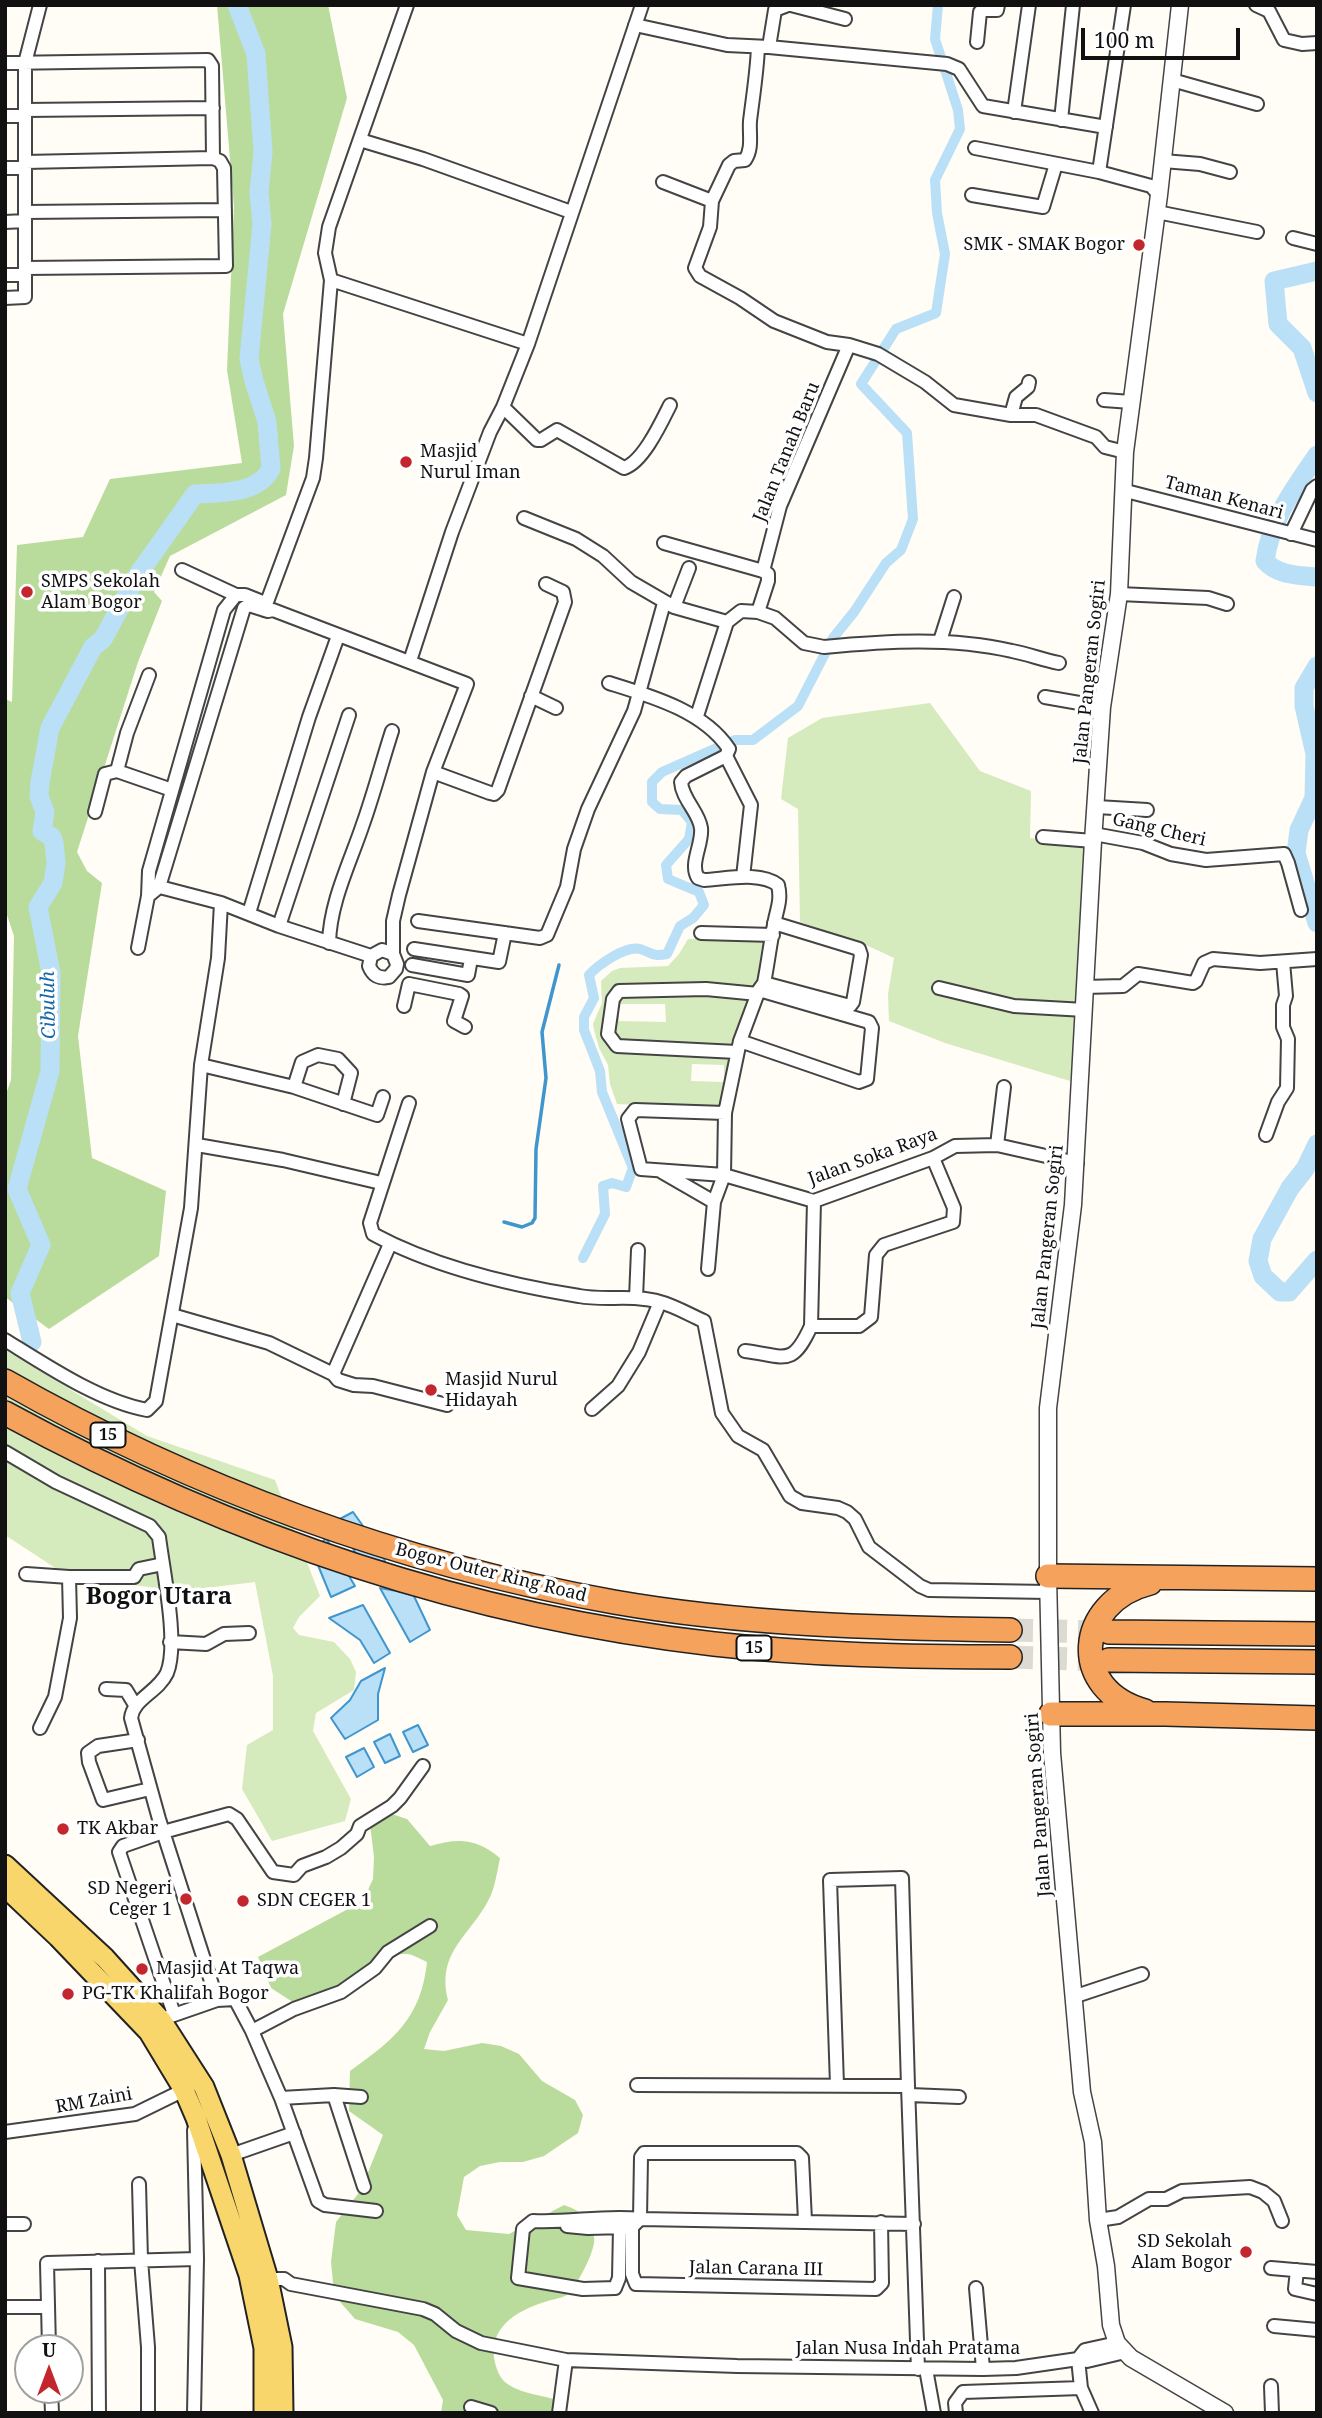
<!DOCTYPE html>
<style>
body{margin:0}
#map{position:relative;width:1322px;height:2418px;overflow:hidden;background:#fffdf5;font-family:"Noto Serif",serif}
canvas{display:block}
.frame{position:absolute;inset:0;border:7px solid #111;pointer-events:none}
.north{position:absolute;left:14px;top:2334px;width:70px;height:70px;box-sizing:border-box;background:#fff;border:2px solid #a0a0a0;border-radius:50%;rotate:0deg;font-size:19px;font-weight:700;line-height:28px;text-align:center;color:#111}
.north::after{content:'';display:block;margin:auto;width:24px;height:32px;background:#c4262e;clip-path:polygon(50% 0,100% 100%,50% 72%,0 100%)}
.scale{position:absolute;left:1081px;top:28px;width:159px;height:32px;box-sizing:border-box;border:4px solid #111;border-top:0;padding-left:9px;font-size:21px;line-height:24px;white-space:nowrap;color:#111;-webkit-text-stroke:5px #fff;paint-order:stroke}
</style>
<div id="map">
<canvas width="1322" height="2418"></canvas>
<div class="frame"></div>
<div class="north">U</div>
<div class="scale">100 m</div>
</div>
<script>
const context = document.querySelector('canvas').getContext('2d');
context.lineJoin = 'round';
function fillPath(path, color) {
  context.fillStyle = color;
  context.fill(path, 'evenodd');
}
function strokePath(path, color, width, dash) {
  context.strokeStyle = color;
  context.lineWidth = width;
  context.lineCap = dash ? 'butt' : 'round';
  context.setLineDash(dash || []);
  context.stroke(path);
}
function label(font, color, halo, rows, align = 'center') {
  context.font = font + ' "Noto Serif",serif';
  context.lineWidth = 7;
  context.setLineDash([]);
  context.textBaseline = 'middle';
  context.strokeStyle = halo;
  context.fillStyle = color;
  for (const [text, x, y, turn = 0] of rows) {
    context.save();
    context.translate(x, y);
    context.rotate((+turn || 0) * Math.PI / 180);
    context.textAlign = isNaN(turn) ? turn : align;
    if (halo) context.strokeText(text, 0, 0);
    context.fillText(text, 0, 0);
    context.restore();
  }
}
const green = new Path2D(`
 M930,703l50,68 51,20 -1,47 65,7 -25,236 -125,-38 -56,-22 -1,-27 6,-36 -28,-13 -66,-23 -2,-113 -17,-10 7,-61 34,-20z
 M763,938l7,4 -49,163 -5,3 -99,-4 -7,-20 -2,-19 -9,-17 -5,-18 -1,-6 9,-21 -1,-22 11,-10 8,-3 48,-2 11,-12 9,-15zM665,1004l1,18 -47,-1v-17zM692,1064l32,1v17l-33,-1z
 M5,1350l142,86 128,44 45,116 -21,21 -6,11 6,7 35,7 16,17 6,13 -2,18 -38,23 -3,18 38,68 -6,22 -73,20 -30,-52 5,-44 26,-15v-54l-18,-94 -74,9 -112,-14 -64,-42z`);
const forest = new Path2D(`
 M217,5h111l19,93 -64,216 11,132 -8,49 -116,61 -16,36 8,9 -24,61 -61,190 10,19 15,12 -24,153 14,122 74,33 -7,65 -110,73 -44,-32v-200l6,-17 3,-144 -9,-27v-210l7,3 5,-157 66,-8 27,-58 132,-16 -15,-93 7,-163z
 M389,1813l18,6 23,27c29,-8 46,-8 70,12 -3,14 -5,31 -12,43 -20,37 -51,51 -40,99l-18,32 -6,17 20,2 38,-8 19,3 18,8 23,27 33,19 8,15 -5,18 -34,23 -21,6h-23l-20,4 -16,11 -7,38 9,15 43,4 55,-29c17,6 26,13 30,32 3,11 -17,49 -26,57 -4,4 -15,5 -20,7 -27,8 -58,23 -54,57 2,10 5,21 15,27 14,9 34,10 51,16l3,12h-122l2,-13 -29,-55 -16,-13 -43,-13 -14,-16 -8,-20 -2,-21 5,-40 25,-32 22,-55 -34,-24 1,-40c43,-31 71,-52 77,-109 -7,-3 -14,-8 -21,-8 -25,-2 -51,29 -66,46h-20l-15,10 -34,-22 -13,-31 105,-56 10,-22 1,-22 -5,-41z`);
const water = new Path2D(`
 M353,1512l30,42 2,8 -28,-6 -19,-36z
 M326,1538l29,48 -24,11 -18,-44z
 M380,1588l33,6 17,36 -20,12z
 M363,1605l27,48 -16,10 -14,-23 -31,-22z
 M385,1668l-7,26v26l-33,19 -14,-21 19,-18 11,-19z
 M418,1725l10,20 -15,7 -10,-20z
 M390,1734l10,22 -15,7 -11,-21z
 M364,1748l10,19 -17,10 -11,-20z`);
const stream = new Path2D(`
 M504,1222l18,5 10,-4 3,-5 1,-69 10,-71 -4,-46 17,-67`);
const canal = new Path2D(`
 M583,1258l22,-44 -2,-28 9,-3 14,4 7,-19 -31,-76 -2,-21 -16,-41v-13l10,-19 -5,-23c9,-10 37,-30 51,-26 13,4 12,8 27,5l13,-28 13,-8 11,-13 -5,-13 -31,-13 -2,-14 23,-26 3,-17 -10,-12 -22,-1 -8,-7v-20l10,-10 59,-26 14,-6h18l45,-34 35,-68 21,-26 32,-49 15,-13 12,-31 -6,-86 -46,-49 35,-55 40,-16 9,-59 -8,-41 -2,-33 25,-51 -2,-19 -23,-71 3,-34`);
const river = new Path2D(`
 M1317,271l-43,10 4,43 24,24 15,45
 M1317,455c-24,36 -46,63 -52,106 13,15 34,14 52,16
 M1317,666l-13,22v18l11,48 -1,44 -15,32 -3,23 21,70
 M1317,1144l-12,25 -15,19 -28,51 -4,22 5,15 17,16h9l28,-32
 M32,1342l-12,-49 21,-48 -24,-56 33,-118 1,-98 -13,-66 15,-24 3,-20 -2,-20 -2,-6 -10,-6 3,-19 -6,-16 1,-14 10,-54 43,-81 10,-8 34,-63 58,-82c25,-1 63,0 76,-25l-4,-47 -13,-41 -5,-22 13,-135 -3,-31 4,-41 -7,-98 -19,-49`);
const motorwayTunnel = new Path2D(`
 M1010,1630l99,2
 M1010,1657l99,3`);
const minor = new Path2D(`
 M791,5l54,14
 M1256,5l13,6 15,29 18,4 15,-1
 M635,25l92,20 42,2 178,17 12,5 24,37 123,21
 M977,42l3,-30 3,-2h14l1,-5
 M758,47c-1,25 -5,49 -8,74 -1,13 3,28 -5,39l-11,1 -5,4 -17,36 -2,26 -15,41 5,8 40,22 34,23 53,21 22,3 29,9 47,28 29,23 57,10h25l60,22 9,10 20,5
 M769,47l6,-37 13,-5
 M5,63l203,-3 4,6 1,92 7,3 4,7 2,98 -201,2
 M1172,80l85,24
 M25,110l188,-2
 M1014,112l15,-107
 M5,116h20
 M1061,120l12,-115
 M360,140l63,19 148,53
 M975,148l124,24 52,14 8,9
 M1163,161l37,3 30,8
 M25,162l188,-4
 M5,168h20
 M1099,172l25,-167
 M663,182l49,19
 M972,195l71,12 13,-43
 M25,212l200,-2
 M1157,212l100,20
 M5,222l20,-1
 M1293,238l24,6
 M5,275h20
 M331,280l197,64
 M5,298l20,-1v-234l15,-58
 M1104,400l27,2
 M503,407l34,33h4l16,-10 67,38c19,-6 37,-45 46,-63
 M1011,415l5,-18 12,-10 1,-5
 M1122,490l195,50
 M524,518l52,21 27,17 28,26 43,25
 M1291,534l21,-44 5,-4
 M664,543l99,28
 M689,568l-15,39 53,15
 M182,570l54,25
 M1119,594l89,4 19,6
 M264,610l49,-132 3,-20 15,-178 -6,-27 4,-26 78,-222
 M758,612l10,-31v-7l-5,-3 17,-65 69,-161
 M940,641l14,-44
 M410,661l42,-129 38,-100 13,-25 25,-63 114,-339
 M609,683c42,13 95,28 120,66l-3,7 -40,20 -5,6c1,17 18,30 20,46 2,16 -12,36 -3,50l6,2c22,-1 56,-9 74,5 4,16 -2,26 -4,40 -4,19 -6,38 -10,58l-5,7 -19,51 -15,72 -1,62 -10,27 -6,67
 M531,696l25,12
 M1045,697l57,10
 M697,716l30,-94 14,-11 17,1 17,6 29,25 20,4c62,-6 128,-10 188,4 16,3 31,9 47,12
 M726,756l25,49 -8,72
 M117,771l10,-38 22,-58
 M433,772l57,21 4,1 4,-4 67,-188 -2,-10 -17,-8
 M1097,807l50,3
 M95,812l10,-38 12,-3 55,19
 M1094,834l49,9 28,11 35,6 78,-6 4,9 13,47
 M1043,837l50,4
 M152,885l69,18 58,23 92,30
 M148,896l11,-9 85,-279 5,-3 19,6 5,-1 194,74 -34,88 -34,123 -6,26v33l4,10 -1,5 -7,8c-9,2 -16,-1 -20,-11l2,-10 11,-6 11,4
 M249,913l60,-196 29,-81
 M418,921l122,17 7,-3 20,-48 7,-38 14,-40 46,-98 30,-108
 M279,926l70,-211
 M701,933l72,2
 M329,943c1,-41 21,-80 34,-119 11,-31 19,-62 29,-93
 M138,948l10,-52 1,-25 75,-261 12,-15h9l20,8
 M414,949l85,13 6,-29
 M412,965l56,10 3,-16
 M764,983l86,23 3,-4 8,-47 -2,-6 -85,-26
 M1084,987l39,-1 15,-12 55,9 3,-2 8,-18 9,-4 47,4 57,-4
 M939,988l75,18 71,4
 M404,1006l5,-22 50,10 3,2 -8,25 11,6
 M740,1041l119,41 8,-3 5,-51 -3,-6 -110,-32
 M737,1052l-120,-6 -9,-12 5,-35 6,-8 87,-2 52,5
 M201,1065l93,22 83,28 6,-18
 M294,1087l8,-25 16,-7 20,4 13,14 -8,31
 M409,1103l-39,120 3,11c61,33 137,51 206,62 26,5 54,-2 81,6 15,4 30,13 44,19l18,92 16,23 25,14 27,46 12,7 36,5 9,4 8,7 14,28 51,39 9,4 119,2
 M725,1113l-90,-3 -7,9 13,50 83,6 90,26 119,-43 22,-12 42,-1 80,18
 M1266,1135l12,-33 9,-14 1,-49 -5,-12v-22l3,-9 -3,-34
 M197,1145l86,15 98,23
 M997,1145l7,-58
 M662,1172l52,30
 M636,1298l2,-48
 M172,1315l97,28 64,31 5,6 16,5 19,1 74,19
 M811,1326h48l12,-9 5,-62 8,-10 69,-23 1,-14 -21,-50
 M5,1340c42,26 94,61 142,70l9,-9 35,-193 10,-143 17,-107 3,-55
 M745,1351c40,5 47,17 66,-25l3,-125
 M333,1374l57,-130
 M592,1409l26,-23 21,-34 21,-50
 M5,1452l51,30 94,44 9,11c4,33 20,107 8,136 -9,19 -34,26 -36,45l28,101 58,181
 M26,1574l43,3h65l5,-8 24,-5
 M170,1642l36,2 18,-10 25,-1
 M106,1689l20,1 9,15
 M40,1728l15,-31 15,-79 -1,-41
 M138,1740l-40,6 -10,7 1,9 14,38 47,-11
 M1073,1997l69,-23
 M174,2014l-55,-162 4,-6 40,-14 66,-18 8,5 36,53 21,3 8,-9 24,-9 15,-9 16,-14 3,-8 32,-20 8,-8 23,-32
 M168,2017l49,-17 18,-1 17,32 29,67 37,103 7,4 51,6
 M252,2031l42,-22 47,-17 34,-24 13,-16 42,-26
 M637,2085l271,1 10,283
 M837,2085l-7,-205 72,-2 6,208
 M334,2095l27,2
 M910,2095l49,2
 M281,2098l53,-3 30,92
 M5,2132l130,-18 49,-24
 M231,2155l63,-22
 M139,2184l2,76 7,87v66
 M640,2219l-8,8v47l4,10 240,5 6,-6 -1,-61
 M640,2219l1,-62 3,-4h153l5,5 3,63
 M1098,2220l20,-3 31,-18h17l16,-8 68,-4 13,5 11,9 8,20
 M5,2224h19
 M567,2226l21,2 37,-1
 M620,2228l-1,50 -4,10 -32,1 -65,-11 5,-49 10,-8c36,2 71,-6 107,-2l274,5
 M98,2261l1,152
 M1271,2268l46,4
 M1297,2270l-2,19 22,5
 M268,2279h16l7,5 132,25 12,5 21,17 25,12 85,17 171,6 246,3 33,-1 62,-9 9,2 38,-9
 M976,2288l7,81
 M5,2307h42
 M1274,2326l43,4
 M49,2348l-2,-85 150,-4
 M1078,2359l3,29 11,25
 M1078,2359l7,-9 32,-7
 M926,2369l8,44
 M1271,2386l1,27
 M51,2390l1,23
 M471,2407l20,6
 M194,2413l3,-154 -3,-129
 M559,2413l7,-53
 M956,2413l-1,-10 8,-11 118,-4`);
const tertiary = new Path2D(`
 M1180,5l-21,190 -34,257 -6,142 -17,113 -9,134 -20,364 -25,203v168l4,177 30,339 11,50 5,78 8,46 5,59 6,18 14,15 94,55`);
const primary = new Path2D(`
 M5,1865l100,93 56,62 43,67 27,68 37,124 14,68 1,66
 M5,1887l53,50 91,95 35,58 12,28 53,157 15,73v65`);
const motorway = new Path2D(`
 M5,1381c188,107 396,183 609,221 131,23 264,26 396,28
 M5,1413c220,120 459,203 709,231 98,11 197,13 296,13
 M1048,1576l269,3
 M1109,1632l208,2
 M1109,1660l208,2
 M1145,1711c-77,-21 -70,-109 5,-128
 M1051,1714h114l152,4`);
const markers = [
 [1139,245,7,"#c4262e"],
 [406,462,7,"#c4262e"],
 [27,592,7,"#c4262e"],
 [431,1390,7,"#c4262e"],
 [63,1829,7,"#c4262e"],
 [186,1899,7,"#c4262e"],
 [243,1901,7,"#c4262e"],
 [142,1969,7,"#c4262e"],
 [68,1994,7,"#c4262e"],
 [1246,2252,7,"#c4262e"]
];
const shields = [
 [108,1435,35],
 [754,1648,35]
];
const shieldNames = [
 ["15",108,1435],
 ["15",754,1648]
];
const poiNames = [
 ["SMK - SMAK Bogor",1125,245,"right"],
 ["Masjid",420,452],
 ["Nurul Iman",420,473],
 ["SMPS Sekolah",41,582],
 ["Alam Bogor",41,603],
 ["Masjid Nurul",445,1380],
 ["Hidayah",445,1401],
 ["TK Akbar",77,1829],
 ["SD Negeri",172,1889,"right"],
 ["Ceger 1",172,1910,"right"],
 ["SDN CEGER 1",257,1901],
 ["Masjid At Taqwa",156,1969],
 ["PG-TK Khalifah Bogor",82,1994],
 ["SD Sekolah",1232,2242,"right"],
 ["Alam Bogor",1232,2263,"right"]
];
const streetNames = [
 ["Jalan Tanah Baru",787,452,-68],
 ["Taman Kenari",1224,498,15],
 ["Jalan Pangeran Sogiri",1090,672,-84],
 ["Gang Cheri",1159,830,13],
 ["Jalan Soka Raya",873,1157,-20],
 ["Jalan Pangeran Sogiri",1048,1237,-84],
 ["Bogor Outer Ring Road",491,1573,14],
 ["Jalan Pangeran Sogiri",1039,1805,-94],
 ["RM Zaini",94,2101,-10],
 ["Jalan Carana III",756,2269,1],
 ["Jalan Nusa Indah Pratama",908,2349]
];
const waterNames = [
 ["Cibuluh",49,1005,-91]
];
const districtNames = [
 ["Bogor Utara",159,1597]
];
fillPath(green, '#d5ebbd');
fillPath(forest, '#b9dc9c');
fillPath(water, '#b9e0f7');
strokePath(water, '#3f96cf', 2);
strokePath(stream, '#3f96cf', 3.5);
strokePath(canal, '#b9e0f7', 10);
strokePath(river, '#b9e0f7', 19);
strokePath(motorwayTunnel, '#dbdad3', 23, [23, 11]);
strokePath(minor, '#444', 16);
strokePath(tertiary, '#444', 19);
strokePath(primary, '#222', 23);
strokePath(motorway, '#222', 26);
strokePath(minor, '#fff', 12);
strokePath(tertiary, '#fff', 16);
strokePath(primary, '#f9d66b', 19);
strokePath(motorway, '#f5a25d', 23);
for (const [x, y, r, color] of markers) {
  const dot = new Path2D();
  dot.arc(x, y, r, 0, 2 * Math.PI);
  context.fillStyle = color;
  context.fill(dot);
  strokePath(dot, '#fff', 2.5);
}
for (const [x, y, w] of shields) {
  const box = new Path2D();
  box.roundRect(x - w / 2, y - 12.5, w, 25, 5);
  context.fillStyle = '#fff';
  context.fill(box);
  strokePath(box, '#111', 2);
}
label('bold 16px', '#111', null, shieldNames);
label('18px', '#111', '#fff', poiNames, 'left');
label('18px', '#111', '#fff', streetNames);
label('italic 19px', '#1768a6', '#fff', waterNames);
label('bold 24px', '#111', '#fff', districtNames);
</script>
